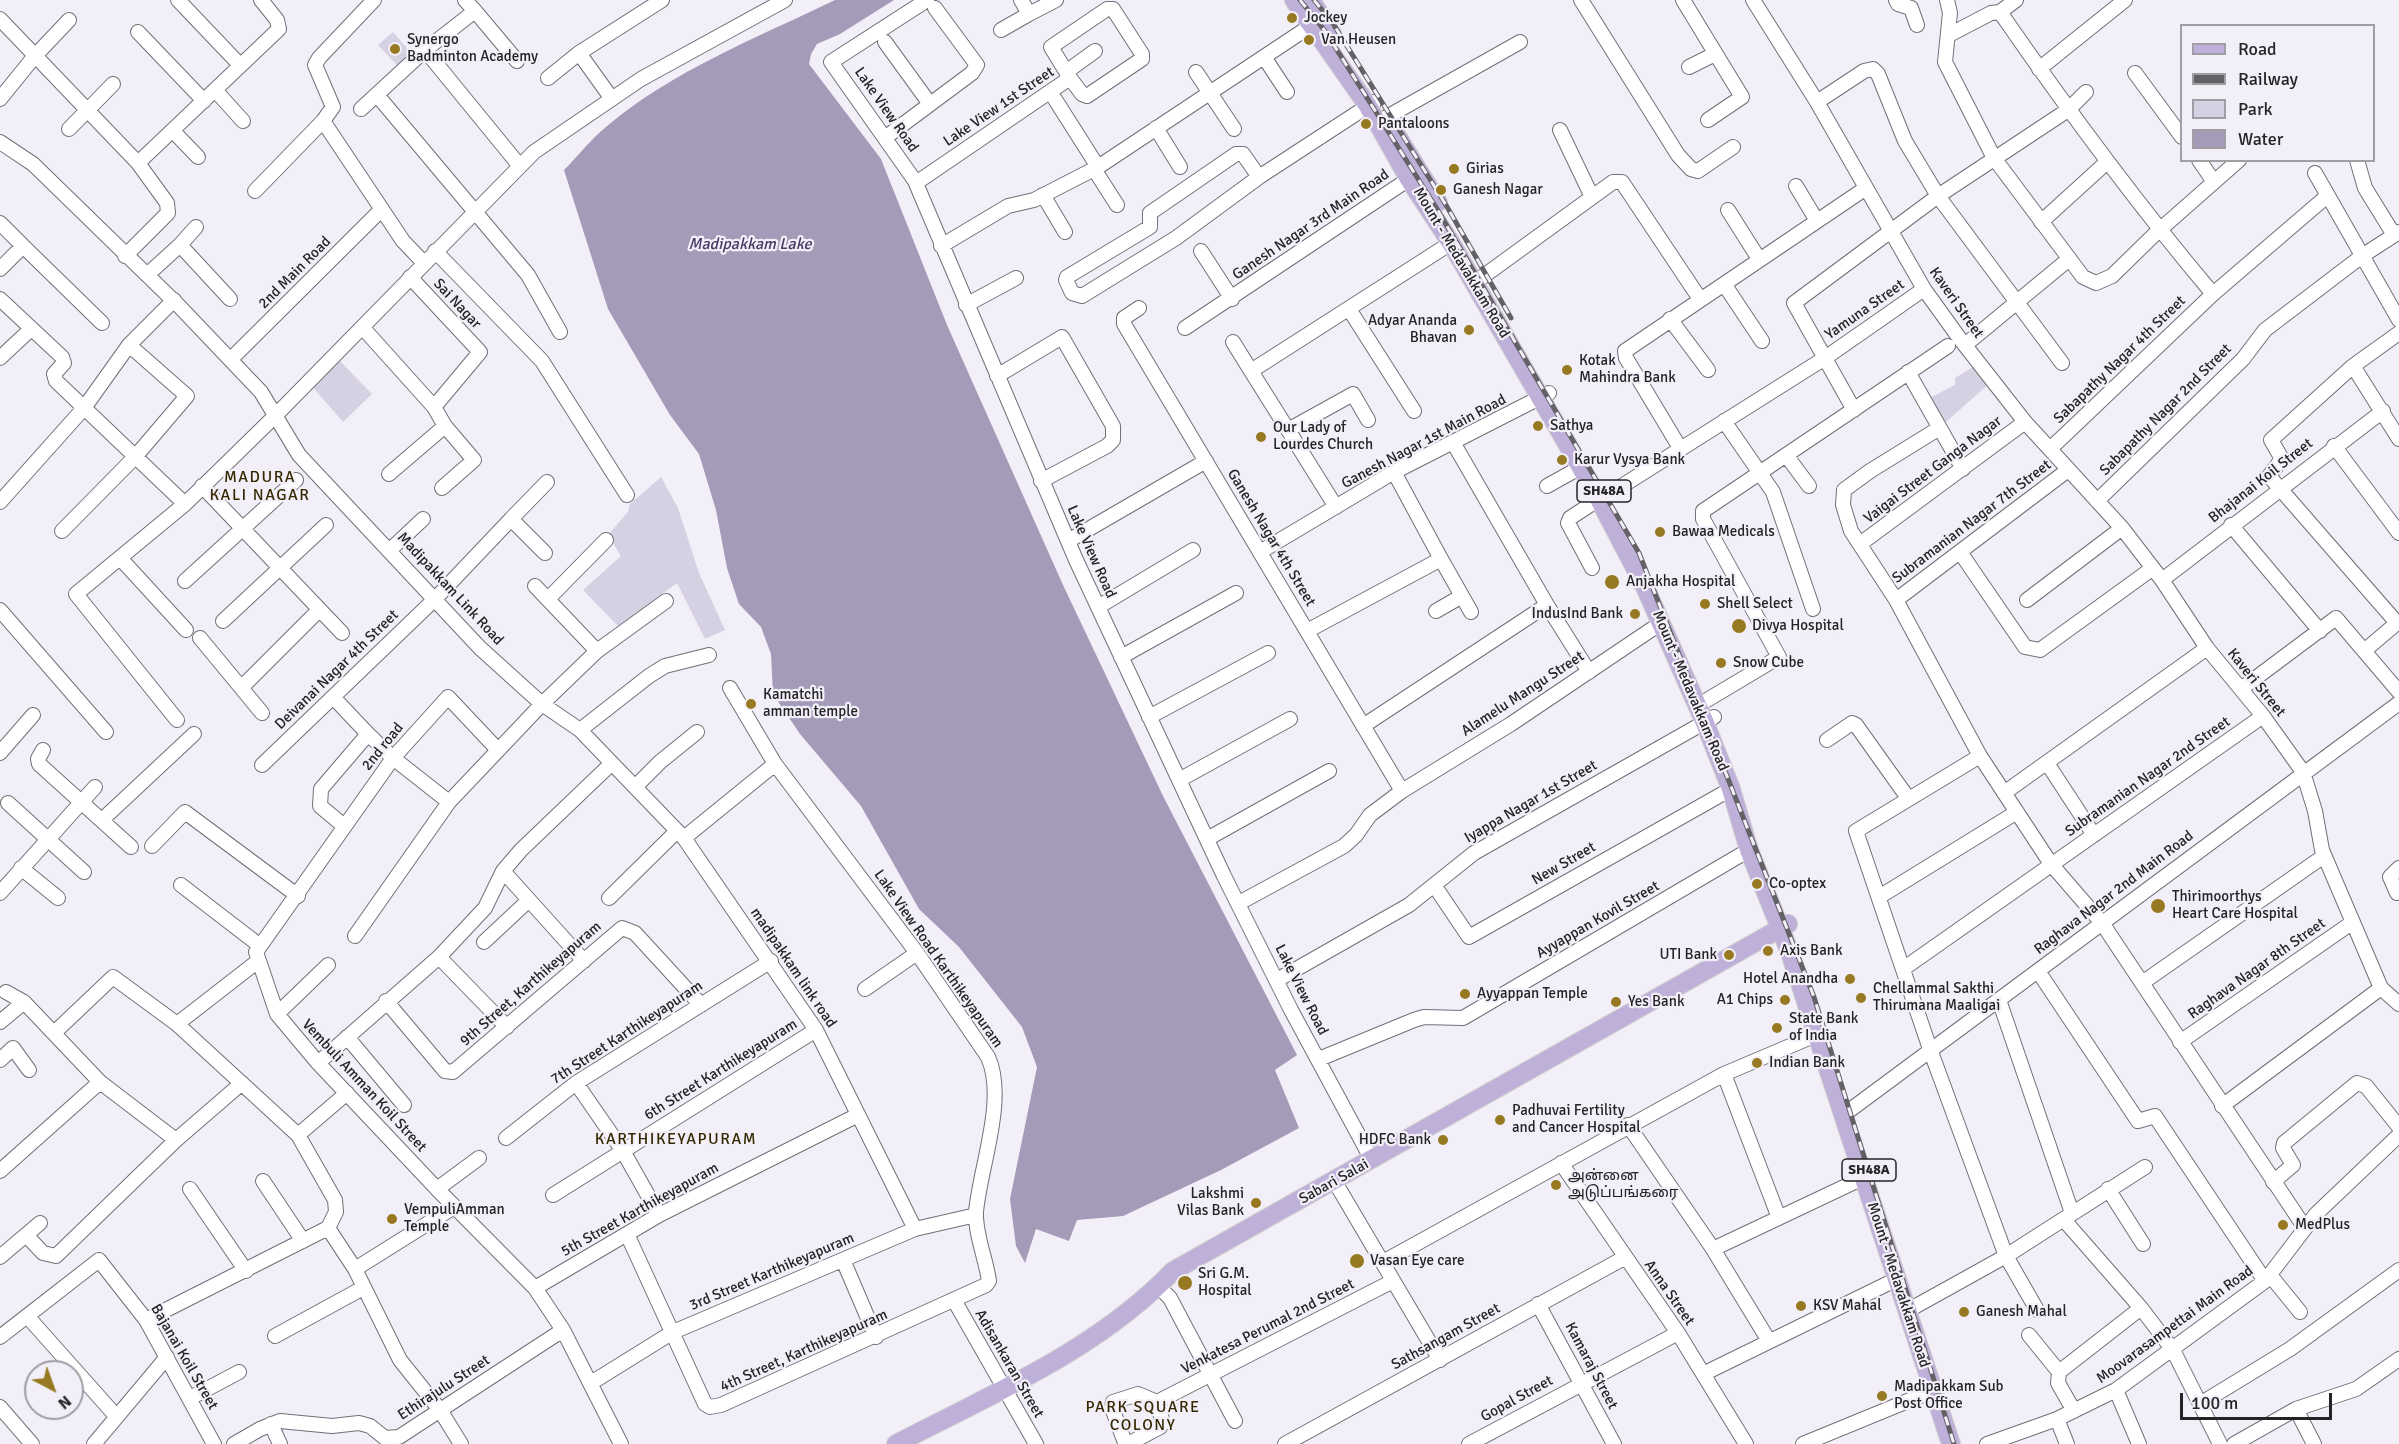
<!DOCTYPE html>
<meta charset="utf-8">
<style>
body{margin:0}
#map{position:relative;width:2399px;height:1444px;overflow:hidden;background:#f2eff8;font-family:Signika,sans-serif}
canvas{display:block}
.legend{position:absolute;left:2180px;top:24px;width:195px;height:138px;box-sizing:border-box;background:#f2eff8;border:2px solid #a09da4;margin:0;padding:8px 10px;list-style:none;font-size:18px;color:#242326}
.legend li{display:flex;align-items:center;gap:12px;height:30px}
.legend b{width:30px;border:2px solid #a09da4}
.north{position:absolute;left:24px;top:1360px;width:60px;height:60px;box-sizing:border-box;background:#f2eff8;border:2px solid #a09da4;border-radius:50%;rotate:139deg;font-size:16px;font-weight:700;line-height:24px;text-align:center;color:#242326}
.north::after{content:'';display:block;margin:auto;width:21px;height:27px;background:#967921;clip-path:polygon(50% 0,100% 100%,50% 72%,0 100%)}
.scale{position:absolute;left:2180px;top:1393px;width:152px;height:27px;box-sizing:border-box;border:3px solid #242326;border-top:0;padding-left:8px;font-size:18px;line-height:21px;white-space:nowrap;color:#242326;-webkit-text-stroke:4px #f2eff8;paint-order:stroke}
</style>
<div id="map">
<canvas width="2399" height="1444"></canvas>
<ul class="legend">
<li><b style="height:8px;background:#bfb0d9"></b>Road</li>
<li><b style="height:8px;background:#636166"></b>Railway</li>
<li><b style="height:16px;background:#d6d0e3"></b>Park</li>
<li><b style="height:16px;background:#a49bb9"></b>Water</li>
</ul>
<div class="north">N</div>
<div class="scale">100 m</div>
</div>
<script>
const context = document.querySelector('canvas').getContext('2d');
context.lineJoin = 'round';
function fillPath(path, color) {
  context.fillStyle = color;
  context.fill(path, 'evenodd');
}
function strokePath(path, color, width, dash) {
  context.strokeStyle = color;
  context.lineWidth = width;
  context.lineCap = dash ? 'butt' : 'round';
  context.setLineDash(dash || []);
  context.stroke(path);
}
function label(font, color, halo, rows, align = 'center') {
  context.font = font + ' Signika,"Noto Sans Tamil",sans-serif';
  context.lineWidth = 4.5;
  context.setLineDash([]);
  context.textBaseline = 'middle';
  context.strokeStyle = halo;
  context.fillStyle = color;
  for (const [text, x, y, turn = 0] of rows) {
    context.save();
    context.translate(x, y);
    context.rotate((+turn || 0) * Math.PI / 180);
    context.textAlign = isNaN(turn) ? turn : align;
    if (halo) context.strokeText(text, 0, 0);
    context.fillText(text, 0, 0);
    context.restore();
  }
}
const green = new Path2D(`
 M393,32l19,22 -15,11 -19,-20z
 M336,357l36,37 -29,28 -33,-38z
 M1976,365l14,18 -52,46 -14,-28 31,-16v-7z
 M661,477l17,31 21,65 26,57 -20,9 -28,-56 -59,43 -35,-36 38,-34 -13,-21 20,-23 2,-8z`);
const water = new Path2D(`
 M835,0h59l-54,34 -23,10 -6,10 -2,10 72,95 66,166 116,260 100,211 134,259 -22,15 24,58 -78,42 -98,46 -46,4 -8,21 -33,-12 -11,34 -9,-17 -6,-47 27,-132 -15,-40 -63,-80 -40,-38 -58,-103 -61,-72 -27,-40 -2,-40 -10,-27 -22,-23 -12,-36 -11,-58 -17,-56 -29,-39 -62,-106 -44,-139c14,-14 27,-31 42,-43 67,-57 151,-89 229,-127z`);
const minor = new Path2D(`
 M178,0l62,65
 M927,0l-96,62 84,119 161,379 148,316 67,134 81,150
 M1581,0l97,155 13,14 7,2 35,-24
 M1683,0l59,97 -34,23
 M1753,0l64,102
 M1896,0l2,4 13,4 6,17
 M1947,0l3,13 -5,49 49,96 89,119 13,6 16,-7 43,-42 84,-74
 M475,11l42,50
 M2000,12l16,-12
 M1029,14l27,-14
 M0,19l138,144
 M1001,30l28,-16 -8,-14
 M138,32l66,69
 M1949,35l42,-22 9,-1c67,97 137,192 213,282l113,-97
 M885,42l45,62
 M425,50l94,115
 M579,53l83,-53
 M1264,57l23,35
 M1689,67l26,-13
 M2039,69l86,-69
 M1066,72l29,-21
 M1196,72l38,57
 M2135,73l47,64
 M548,78l31,-25 33,46
 M215,90l28,31
 M1051,93l47,74
 M377,95l151,180 32,57
 M0,99l34,-42 35,-37
 M361,109l64,-59 50,-39 -10,-11
 M1385,118l135,-76
 M323,121l80,120 21,22
 M1156,128l24,39
 M69,129l44,-45
 M1560,130l32,67
 M173,131l25,26
 M886,137l86,-64 5,-8 -42,-57
 M0,142l33,22 146,142 82,86 38,63 181,193 62,56 38,26 104,108 132,192 99,199
 M2199,160l15,22
 M2357,160l8,28 29,47
 M1094,169l23,36
 M2315,173l84,147
 M1259,177l-83,61 -94,58 -10,-3 -6,-13 1,-3 83,-50v-14l86,-59h7l16,23 115,-75
 M916,183l154,-105 -19,-31 56,-38h6l29,45v5l-55,37 -5,-2 -12,-16
 M1796,186l21,35
 M255,191l68,-70 10,-14 -18,-42 4,-7 55,-58
 M1043,195l22,37
 M1728,210l31,49
 M2041,222l66,-60
 M0,223l23,23 -23,23
 M180,245l16,-18
 M23,246l79,77
 M941,246l67,-40 26,-6 64,-33 214,-142
 M435,251l107,110 85,134
 M1201,251l31,48
 M125,256l43,-43 -1,-10 -29,-40 141,-134 -2,-9 -16,-20
 M147,275l33,-30 50,54
 M410,277l70,75 -46,55
 M1481,278l132,-96h9l78,117
 M1724,284l38,57
 M0,299l62,58 2,6 -10,11 2,7 129,123
 M966,305l50,-27
 M1139,308l-15,10v6l278,467
 M1349,309l65,102
 M1670,319l38,51
 M363,328l71,79 11,19
 M1185,328l224,-149
 M1233,342l18,29
 M1965,345l104,-86
 M0,358l31,-29
 M231,359l151,-150
 M2062,363l-124,-167 -33,-55 -27,-67 -5,-5 -9,2 -47,31 107,187 36,50 65,83 97,106 40,52 45,68 56,68 40,56 12,39 7,39 59,138 18,16
 M2353,366l46,-33
 M1908,372l55,97
 M997,376l65,-39 51,89v14l-6,6 -66,35
 M1854,410l-60,-107 144,-107 130,-86 18,-18
 M1724,421l49,71 40,117
 M1938,429l-68,42 -26,19 -1,15 8,26 45,69 84,156 71,108 51,59 203,305
 M1288,430l-37,-59 200,-128
 M1454,444l93,161
 M2334,446l65,87
 M1680,448l-54,-90 -1,-7 241,-163
 M2050,449l163,-155
 M1786,455l23,31
 M389,474l56,-48 29,34 -32,28
 M202,486l140,147
 M1547,486l34,-19
 M1606,496l219,-138 99,-69
 M2097,501l146,-142 22,-29 97,-74 37,-24
 M0,502l84,-94 45,-63 45,-45
 M1336,507l-48,-77 65,-36 15,26
 M2231,525l89,106
 M62,531l73,-74 52,-61 -58,-51
 M1068,541l138,-80
 M1860,544l165,-122
 M390,550l33,-31
 M1260,552l134,-80 155,-79
 M1960,552l65,95 15,3 113,-82
 M545,553l-34,-34 36,-37
 M120,558l66,72
 M1441,559l30,53
 M1592,568l-24,-45 2,-5 29,-19
 M2162,580l221,-169
 M185,581l111,-101
 M535,586l62,65
 M548,599l58,-59
 M1896,600l172,-130
 M2027,600l95,-72
 M1098,607l95,-57
 M0,610l106,122
 M1436,611l26,-15
 M223,621l103,-96
 M1307,631l134,-72 -47,-87
 M200,638l62,75
 M2364,651l33,-28 -128,-147 13,-17 -11,-19 82,-74 46,73
 M1121,657l115,-64
 M242,687l77,-77
 M2241,689l95,-71 63,74
 M333,697l35,37
 M1707,700l72,-43 -76,-138v-8l245,-165
 M1149,717l119,-64
 M177,720l-101,-126 109,-90 90,-88 259,-264 107,-73 144,-79
 M1363,726l184,-121 42,67
 M580,730l69,-54 16,-10 44,-11
 M1827,740l25,-17 4,2 52,73
 M43,750l-5,9 1,5 92,83
 M498,750l-50,-53 -55,61 -137,194 21,62 41,49 119,126 98,99 28,42 58,114
 M0,753l33,-38
 M1980,756l-124,75 75,221 75,204 31,54
 M2047,763l47,72
 M262,765l173,-166 76,-80
 M1179,780l111,-61
 M636,786l24,-24 37,-30
 M2004,793l203,-145
 M8,803l76,69
 M103,819l91,-85
 M344,826l-24,-20 1,-17 47,-55 25,24 56,44
 M684,838l91,-74
 M1207,839l122,-68
 M152,846l33,-34 113,84
 M21,868l37,30
 M503,871l81,90
 M181,885l78,60
 M1434,885l35,52 262,-148
 M0,893l95,-106
 M2397,893l-7,-16 9,-9
 M1879,897l138,-85
 M609,898l68,-67
 M1239,903l105,-57 12,-11 14,-20 32,-24 109,-67 150,-101
 M355,936l94,-134 93,-98 55,-53 69,-50
 M484,942l45,-42
 M439,957l68,70
 M1903,969l360,-253
 M2038,971l100,150 17,-5 110,165
 M1277,980l132,-75 65,-52 240,-136
 M2142,983l182,-127
 M865,989l52,-36
 M6,992l18,10
 M1999,1000l73,213
 M386,1001l59,70 8,1 169,-144 13,5 66,72
 M277,1014l51,-49
 M0,1022l24,-20 76,80 76,58
 M177,1024l121,111 37,65 1,12 -8,16 27,41 45,91 40,50 21,34
 M55,1032l58,-55 64,47 81,-63
 M347,1037l57,68
 M2180,1042l173,-120
 M1319,1059l95,-39 10,-3 39,1 286,-168
 M0,1060l13,-12 16,22
 M318,1063l121,-106 46,-49 18,-37 18,-21 90,-86
 M1724,1074l55,144
 M576,1083l47,68 36,64
 M2222,1106l159,-118
 M1842,1116l557,-413
 M1628,1125l85,124 56,92
 M298,1135l49,-42
 M506,1138l70,-55 195,-122
 M1561,1163l117,170 68,111
 M0,1171l100,-89
 M263,1181l40,60
 M1335,1182l105,178
 M2273,1182l20,-17 -10,-17 1,-5 73,-60 9,3 33,41
 M190,1189l56,82
 M437,1189l42,-31
 M2108,1189l35,55
 M553,1195l263,-165
 M2064,1220l77,88 32,42 47,94
 M627,1234l78,170 5,3 11,-2 265,-120 3,-4c-3,-22 -14,-47 -13,-69 4,-45 31,-113 12,-155l-71,-104 -142,-189 -45,-76
 M26,1235l17,18 13,3 120,-116 66,-57
 M1713,1249l150,-71
 M0,1257l40,-34
 M843,1260l33,77
 M1383,1262l341,-188 92,-39
 M355,1269l99,-62
 M2270,1275l30,37
 M1158,1286l12,12 65,123
 M535,1288l124,-73 199,-100
 M954,1300l82,144
 M1538,1304l76,140
 M1907,1311l99,-55 139,-89
 M27,1316l89,100
 M146,1320l182,-92
 M2029,1335l30,37
 M275,1336l88,-48
 M0,1337l99,-77 47,60 68,124
 M1703,1374l194,-95
 M591,1383l82,-51 242,-103 61,-14
 M2116,1390l23,54
 M190,1398l49,-26
 M1157,1402l-19,-8 -25,8 -1,6 12,32 6,3 30,-16 3,-4 -6,-21 236,-121
 M2200,1404l90,-55 109,-79
 M0,1407l32,37
 M2296,1409l18,35
 M2074,1411l-16,-28 1,-11 82,-64
 M2057,1419l10,25
 M271,1424l9,20
 M94,1444l73,-87
 M234,1444l26,-15 20,-8 52,5 27,-3 11,3 15,12 14,-1 164,-107
 M1285,1444l339,-186
 M1469,1444l209,-111
 M1803,1444l129,-53
 M1987,1444l70,-25 59,-29 149,-109 51,-67 83,-79
 M2234,1444l62,-35 60,-20 43,-30`);
const major = new Path2D(`
 M1294,0l74,106 41,73 42,64 148,256 46,88 60,136 26,66 18,61 41,103 161,491
 M1311,0l21,34
 M1397,136l41,66
 M896,1444c96,-50 201,-94 277,-173l615,-347`);
const rail = new Path2D(`
 M1300,0l25,31 112,178 202,344 175,444 140,447
 M1314,0l18,22 114,183 65,113`);
const markers = [
 [1292,18,6,"#967921"],
 [1309,40,6,"#967921"],
 [395,49,6,"#967921"],
 [1366,124,6,"#967921"],
 [1454,169,6,"#967921"],
 [1441,190,6,"#967921"],
 [1469,330,6,"#967921"],
 [1567,370,6,"#967921"],
 [1538,426,6,"#967921"],
 [1261,437,6,"#967921"],
 [1562,460,6,"#967921"],
 [1660,532,6,"#967921"],
 [1612,582,8,"#967921"],
 [1705,604,6,"#967921"],
 [1635,614,6,"#967921"],
 [1739,626,8,"#967921"],
 [1721,663,6,"#967921"],
 [751,704,6,"#967921"],
 [1757,884,6,"#967921"],
 [2158,906,8,"#967921"],
 [1768,951,6,"#967921"],
 [1729,955,6,"#967921"],
 [1850,979,6,"#967921"],
 [1465,994,6,"#967921"],
 [1861,998,6,"#967921"],
 [1785,1000,6,"#967921"],
 [1616,1002,6,"#967921"],
 [1777,1028,6,"#967921"],
 [1757,1063,6,"#967921"],
 [1500,1120,6,"#967921"],
 [1443,1140,6,"#967921"],
 [1556,1185,6,"#967921"],
 [1256,1203,6,"#967921"],
 [392,1219,6,"#967921"],
 [2283,1225,6,"#967921"],
 [1357,1261,8,"#967921"],
 [1185,1283,8,"#967921"],
 [1801,1306,6,"#967921"],
 [1964,1312,6,"#967921"],
 [1882,1396,6,"#967921"]
];
const shields = [
 [1604,491,54],
 [1869,1170,54]
];
const shieldNames = [
 ["SH48A",1604,491],
 ["SH48A",1869,1170]
];
const poiNames = [
 ["Jockey",1304,18],
 ["Synergo",407,40],
 ["Badminton Academy",407,57],
 ["Van Heusen",1321,40],
 ["Pantaloons",1378,124],
 ["Girias",1466,169],
 ["Ganesh Nagar",1453,190],
 ["Adyar Ananda",1457,321,"right"],
 ["Bhavan",1457,338,"right"],
 ["Kotak",1579,361],
 ["Mahindra Bank",1579,378],
 ["Sathya",1550,426],
 ["Our Lady of",1273,428],
 ["Lourdes Church",1273,445],
 ["Karur Vysya Bank",1574,460],
 ["Bawaa Medicals",1672,532],
 ["Anjakha Hospital",1626,582],
 ["Shell Select",1717,604],
 ["IndusInd Bank",1623,614,"right"],
 ["Divya Hospital",1752,626],
 ["Snow Cube",1733,663],
 ["Kamatchi",763,695],
 ["amman temple",763,712],
 ["Co-optex",1769,884],
 ["Thirimoorthys",2172,897],
 ["Heart Care Hospital",2172,914],
 ["Axis Bank",1780,951],
 ["UTI Bank",1717,955,"right"],
 ["Hotel Anandha",1838,979,"right"],
 ["Chellammal Sakthi",1873,989],
 ["Thirumana Maaligai",1873,1006],
 ["Ayyappan Temple",1477,994],
 ["A1 Chips",1773,1000,"right"],
 ["Yes Bank",1628,1002],
 ["State Bank",1789,1019],
 ["of India",1789,1036],
 ["Indian Bank",1769,1063],
 ["Padhuvai Fertility",1512,1111],
 ["and Cancer Hospital",1512,1128],
 ["HDFC Bank",1431,1140,"right"],
 ["அன்னை",1568,1176],
 ["அடுப்பங்கரை",1568,1193],
 ["Lakshmi",1244,1194,"right"],
 ["Vilas Bank",1244,1211,"right"],
 ["VempuliAmman",404,1210],
 ["Temple",404,1227],
 ["MedPlus",2295,1225],
 ["Vasan Eye care",1370,1261],
 ["Sri G.M.",1198,1274],
 ["Hospital",1198,1291],
 ["KSV Mahal",1813,1306],
 ["Ganesh Mahal",1976,1312],
 ["Madipakkam Sub",1894,1387],
 ["Post Office",1894,1404]
];
const streetNames = [
 ["Lake View 1st Street",999,107,-34],
 ["Lake View Road",886,110,55],
 ["Ganesh Nagar 3rd Main Road",1311,225,-34],
 ["Mount - Medavakkam Road",1461,263,59],
 ["2nd Main Road",295,273,-45],
 ["Kaveri Street",1956,303,55],
 ["Sai Nagar",457,304,47],
 ["Yamuna Street",1865,310,-35],
 ["Sabapathy Nagar 4th Street",2120,360,-44],
 ["Sabapathy Nagar 2nd Street",2166,410,-45],
 ["Ganesh Nagar 1st Main Road",1424,442,-28],
 ["Vaigai Street Ganga Nagar",1933,470,-37],
 ["Bhajanai Koil Street",2261,481,-38],
 ["Subramanian Nagar 7th Street",1972,522,-37],
 ["Ganesh Nagar 4th Street",1271,538,59],
 ["Lake View Road",1091,552,66],
 ["Madipakkam Link Road",450,589,47],
 ["Deivanai Nagar 4th Street",337,670,-44],
 ["Kaveri Street",2256,683,51],
 ["Mount - Medavakkam Road",1690,691,67],
 ["Alamelu Mangu Street",1523,694,-33],
 ["2nd road",383,747,-51],
 ["Subramanian Nagar 2nd Street",2148,777,-35],
 ["Iyappa Nagar 1st Street",1531,802,-30],
 ["New Street",1564,864,-30],
 ["Raghava Nagar 2nd Main Road",2114,893,-37],
 ["Ayyappan Kovil Street",1598,920,-30],
 ["Lake View Road Karthikeyapuram",938,959,55],
 ["madipakkam link road",793,968,56],
 ["Raghava Nagar 8th Street",2257,969,-35],
 ["9th Street, Karthikeyapuram",531,984,-41],
 ["Lake View Road",1301,990,63],
 ["7th Street Karthikeyapuram",627,1033,-33],
 ["6th Street Karthikeyapuram",721,1070,-32],
 ["Vembuli Amman Koil Street",364,1086,47],
 ["Sabari Salai",1334,1182,-29],
 ["5th Street Karthikeyapuram",640,1210,-29],
 ["3rd Street Karthikeyapuram",772,1272,-23],
 ["Mount - Medavakkam Road",1898,1285,72],
 ["Anna Street",1669,1293,55],
 ["Moovarasampettai Main Road",2175,1325,-36],
 ["Venkatesa Perumal 2nd Street",1268,1327,-27],
 ["Sathsangam Street",1446,1337,-29],
 ["4th Street, Karthikeyapuram",804,1351,-24],
 ["Bajanai Koil Street",184,1357,60],
 ["Adisankaran Street",1009,1364,60],
 ["Kamaraj Street",1591,1366,62],
 ["Ethirajulu Street",444,1388,-33],
 ["Gopal Street",1517,1399,-29]
];
const waterNames = [
 ["Madipakkam Lake",750,245]
];
const neighbourhoodNames = [
 ["MADURA",260,478],
 ["KALI NAGAR",260,496],
 ["KARTHIKEYAPURAM",676,1140],
 ["PARK SQUARE",1143,1408],
 ["COLONY",1143,1426]
];
fillPath(green, '#d6d0e3');
fillPath(water, '#a49bb9');
strokePath(minor, '#726f77', 16);
strokePath(major, '#cfcfcf', 20);
strokePath(minor, '#fff', 14);
strokePath(major, '#bfb0d9', 18);
strokePath(rail, '#636166', 5);
strokePath(rail, '#f2eff8', 3, [9]);
for (const [x, y, r, color] of markers) {
  const dot = new Path2D();
  dot.arc(x, y, r, 0, 2 * Math.PI);
  context.fillStyle = color;
  context.fill(dot);
  strokePath(dot, '#f2eff8', 2);
}
for (const [x, y, w] of shields) {
  const box = new Path2D();
  box.roundRect(x - w / 2, y - 11, w, 22, 4.5);
  context.fillStyle = '#f2eff8';
  context.fill(box);
  strokePath(box, '#242326', 1.5);
}
label('bold 14px', '#242326', null, shieldNames);
label('15px', '#242326', '#f2eff8', poiNames, 'left');
label('15px', '#242326', '#f2eff8', streetNames);
label('italic 16px', '#483863', '#f2eff8', waterNames);
context.letterSpacing = '1.5px';
label('16px', '#352800', '#f2eff8', neighbourhoodNames);
context.letterSpacing = '0px';
</script>
